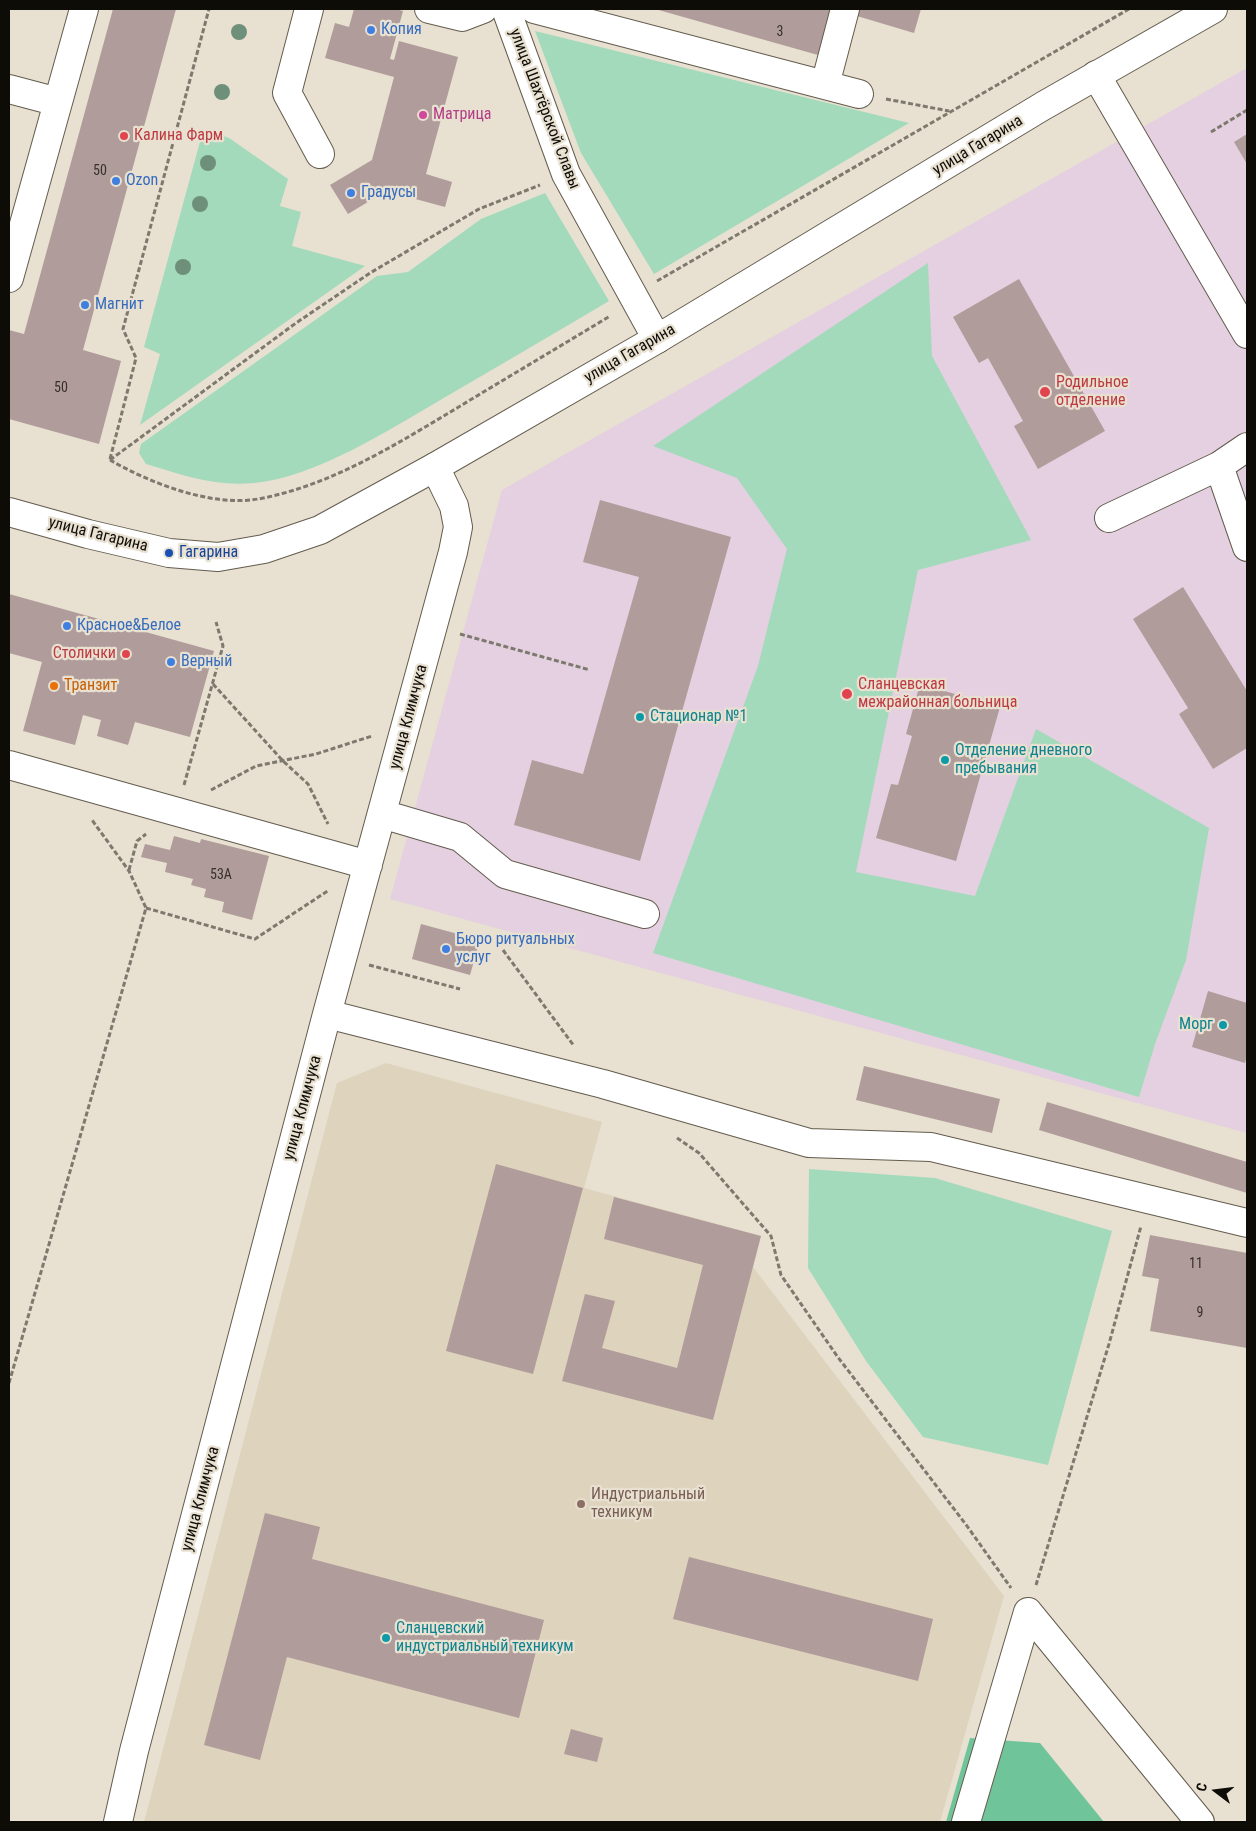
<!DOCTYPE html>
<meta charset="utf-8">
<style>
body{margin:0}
#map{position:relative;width:1256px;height:1831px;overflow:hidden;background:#e8e0d0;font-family:"Roboto Condensed",sans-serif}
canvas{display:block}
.frame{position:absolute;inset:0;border:10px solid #0e0c07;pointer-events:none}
.north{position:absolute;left:1191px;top:1766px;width:50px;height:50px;-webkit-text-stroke:4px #e8e0d0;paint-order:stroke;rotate:285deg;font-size:14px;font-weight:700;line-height:20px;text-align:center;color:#0e0c07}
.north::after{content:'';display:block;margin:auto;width:18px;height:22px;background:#0e0c07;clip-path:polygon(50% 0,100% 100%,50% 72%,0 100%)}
</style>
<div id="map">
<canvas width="1256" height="1831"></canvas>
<div class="frame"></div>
<div class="north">С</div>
</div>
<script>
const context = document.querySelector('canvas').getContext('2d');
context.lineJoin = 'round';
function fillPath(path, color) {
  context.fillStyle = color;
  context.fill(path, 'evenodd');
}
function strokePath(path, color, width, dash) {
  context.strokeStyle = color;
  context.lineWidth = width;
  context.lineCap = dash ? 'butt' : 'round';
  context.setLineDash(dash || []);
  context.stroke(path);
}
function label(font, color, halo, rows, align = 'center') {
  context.font = font + ' "Roboto Condensed",sans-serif';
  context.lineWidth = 4.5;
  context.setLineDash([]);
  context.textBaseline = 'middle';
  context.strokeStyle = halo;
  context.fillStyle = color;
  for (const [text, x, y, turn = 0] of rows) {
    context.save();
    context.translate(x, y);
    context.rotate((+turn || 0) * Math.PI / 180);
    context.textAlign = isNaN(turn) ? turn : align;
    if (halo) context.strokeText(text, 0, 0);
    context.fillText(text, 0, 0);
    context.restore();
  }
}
const built = new Path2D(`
 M386,1063l216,59 -18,66 177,48 -8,31 251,329 -64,226h-796l193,-739z`);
const medical = new Path2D(`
 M1247,68v1065l-857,-234 112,-409z`);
const green = new Path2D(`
 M535,31l374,92 -255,151 -73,-121z
 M213,132l16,6 59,41 -8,27 21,6 -9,34 73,20 -225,159 20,-71 -16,-7 57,-209z
 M545,193l64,108c-55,33 -111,65 -167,98 -53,31 -126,78 -188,84 -38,4 -72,-8 -108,-19l-7,-11 2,-9 236,-168 31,-4 73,-53z
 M928,263l4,93 99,184 -113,30 -62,302 119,24 61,-167 173,99 -23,132 -31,84 -16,53 -486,-144 105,-287 29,-117 -50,-71 -84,-32z
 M809,1169l126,9 177,53 -64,234 -125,-28 -57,-76 -58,-93z`);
const forest = new Path2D(`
 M970,1738l70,5 64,79h-158z`);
const building = new Path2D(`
 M113,9h63l-93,341 38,11 -22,83 -90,-25v-89l15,4z
 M354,9h41l8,2 -13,48 4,1 5,-19 59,16 -32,117 26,8 -7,25 -59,-16 -38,23 -18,-29 42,-25 22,-83 -69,-19 10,-35 14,4z
 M655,9h176l-13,46z
 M859,9h62l-7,24 -57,-17z
 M1247,134v30l-13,-22z
 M1019,279l86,152 -67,38 -24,-43 9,-5 -35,-63 -9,5 -26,-46z
 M600,500l131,37 -91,324 -126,-36 18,-65 51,14 56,-197 -56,-15z
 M1183,587l64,104v57l-34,21 -34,-55 9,-6 -55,-89z
 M9,594l205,57 -24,86 -55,-15 -7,23 -31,-9 4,-16 -18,-5 -8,30 -52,-14 19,-69 -33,-9z
 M920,684l80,23 -44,154 -80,-23 15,-54 7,1 14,-49 -6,-2z
 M174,836l26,7 1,-4 68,17 -17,64 -30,-8 2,-10 -20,-5 2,-8 -15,-4 2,-6 -28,-7 2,-9 -26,-6 4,-13 25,6z
 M421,924l59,16 -10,35 -58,-16z
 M1208,991l39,12v52l-2,8 -53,-16z
 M864,1066l136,33 -8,34 -136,-33z
 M1047,1102l200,60v31l-208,-63z
 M496,1164l87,24 -50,186 -87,-23z
 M614,1197l147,39 -48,184 -151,-39 23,-87 30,7 -13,47 75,20 26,-103 -99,-26z
 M1150,1235l97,18v95l-97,-17 9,-52 -17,-3z
 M265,1513l55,14 -8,32 232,61 -25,98 -232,-61 -27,103 -56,-15z
 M689,1557l244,62 -15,62 -245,-62z
 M571,1729l32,9 -6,24 -33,-8z`);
const path = new Path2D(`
 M886,99l63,12
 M1211,132l36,-22
 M657,281l472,-272
 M110,459l26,-101 -13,-29 86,-320
 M110,460c40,23 101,47 148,39 72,-13 137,-54 199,-91 51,-31 102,-61 153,-92
 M110,460l186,-137 74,-50 109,-64 61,-24
 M460,634l130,36
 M213,684l70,77 25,23 20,40
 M184,785l39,-139 -7,-24
 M211,790l45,-24 60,-12 56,-18
 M129,870l8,-29 9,-7
 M146,908l109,31 74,-49
 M503,950l71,96
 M369,965l91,24
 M677,1138l22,15 72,83 10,39 56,81 130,170 44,62
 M9,1383l137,-475 -17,-37 -37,-51
 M1036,1585l73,-241 32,-118`);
const minor = new Path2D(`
 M309,9l-22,84 33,61
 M429,9l33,8 21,-8
 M506,9l60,165 91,165
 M534,9l325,85
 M1096,75l151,259
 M825,85l20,-76
 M9,89l49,13
 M9,278l75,-269
 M1219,466l28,81
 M1109,518l110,-52 28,-19
 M9,765l359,100
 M382,814l78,23 45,37 140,40
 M327,1014l276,70 206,59 122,4 316,76
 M1028,1612l172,210
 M118,1822l16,-71 193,-737 126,-462 5,-25 -4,-21 -19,-39
 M966,1822l62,-210`);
const major = new Path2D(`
 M9,512l79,22 81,19 49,4 46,-8 56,-19 115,-63 222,-128 386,-233 170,-97`);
const trees = [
 [239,32],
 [222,92],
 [208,163],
 [200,204],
 [183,267]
];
const markers = [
 [371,30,5,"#3f7fe0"],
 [423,115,5,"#d1479c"],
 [124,136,5,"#e0444e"],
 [116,181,5,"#3f7fe0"],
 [351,193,5,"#3f7fe0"],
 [85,305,5,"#3f7fe0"],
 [1045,392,6,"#e0444e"],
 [169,553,5,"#1a4fb4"],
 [67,626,5,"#3f7fe0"],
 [126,654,5,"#e0444e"],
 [171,662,5,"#3f7fe0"],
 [54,686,5,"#e8710a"],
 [847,694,6,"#e0444e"],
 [640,717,5,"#0f9aa8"],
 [945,760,5,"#0f9aa8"],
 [446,949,5,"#3f7fe0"],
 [1223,1025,5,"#0f9aa8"],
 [581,1504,5,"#8d6e63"],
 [386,1638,5,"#0f9aa8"]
];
const numberNames = [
 ["3",780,32],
 ["50",100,171],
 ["50",61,388],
 ["53А",221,875],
 ["11",1196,1264],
 ["9",1200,1313]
];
const shopNames = [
 ["Копия",381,30],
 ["Ozon",126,181],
 ["Градусы",361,193],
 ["Магнит",95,305],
 ["Красное&Белое",77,626],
 ["Верный",181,662],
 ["Бюро ритуальных",456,940],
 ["услуг",456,958]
];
const streetNames = [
 ["улица Шахтёрской Славы",544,109,69],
 ["улица Гагарина",978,146,-31],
 ["улица Гагарина",630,354,-30],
 ["улица Гагарина",98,535,14],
 ["улица Климчука",409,717,-75],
 ["улица Климчука",303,1108,-75],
 ["улица Климчука",201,1499,-75]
];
const hotelNames = [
 ["Матрица",433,115]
];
const healthNames = [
 ["Калина Фарм",134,136],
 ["Родильное",1056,383],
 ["отделение",1056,401],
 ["Столички",116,654,"right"],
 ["Сланцевская",858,685],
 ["межрайонная больница",858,703]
];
const transitNames = [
 ["Гагарина",179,553]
];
const foodNames = [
 ["Транзит",64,686]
];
const cultureNames = [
 ["Стационар №1",650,717],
 ["Отделение дневного",955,751],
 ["пребывания",955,769],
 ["Морг",1213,1025,"right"],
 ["Сланцевский",396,1629],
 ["индустриальный техникум",396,1647]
];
const educationNames = [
 ["Индустриальный",591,1495],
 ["техникум",591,1513]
];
fillPath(built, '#ded3bc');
fillPath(medical, '#e4d0e0');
fillPath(green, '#a2dabb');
fillPath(forest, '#70c499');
fillPath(building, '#b09c9a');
strokePath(minor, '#635c4e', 30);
strokePath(major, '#635c4e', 30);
strokePath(path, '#7e796e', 3, [5, 2.5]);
strokePath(minor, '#fff', 28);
strokePath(major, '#fff', 28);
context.fillStyle = '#6e907a';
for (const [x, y] of trees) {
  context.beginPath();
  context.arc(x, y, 8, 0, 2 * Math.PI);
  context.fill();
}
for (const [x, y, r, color] of markers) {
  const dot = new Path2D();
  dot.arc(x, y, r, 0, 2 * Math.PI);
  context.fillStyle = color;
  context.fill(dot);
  strokePath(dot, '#e8e0d0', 2);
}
label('14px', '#36302c', null, numberNames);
label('16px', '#366cbe', '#e8e0d0', shopNames, 'left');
label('16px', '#0e0c07', '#e8e0d0', streetNames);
label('16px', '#b23c85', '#e8e0d0', hotelNames, 'left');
label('16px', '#be3a42', '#e8e0d0', healthNames, 'left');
label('16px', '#164399', '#e8e0d0', transitNames, 'left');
label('16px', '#c56008', '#e8e0d0', foodNames, 'left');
label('16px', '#0d838f', '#e8e0d0', cultureNames, 'left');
label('16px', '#785e54', '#e8e0d0', educationNames, 'left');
</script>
